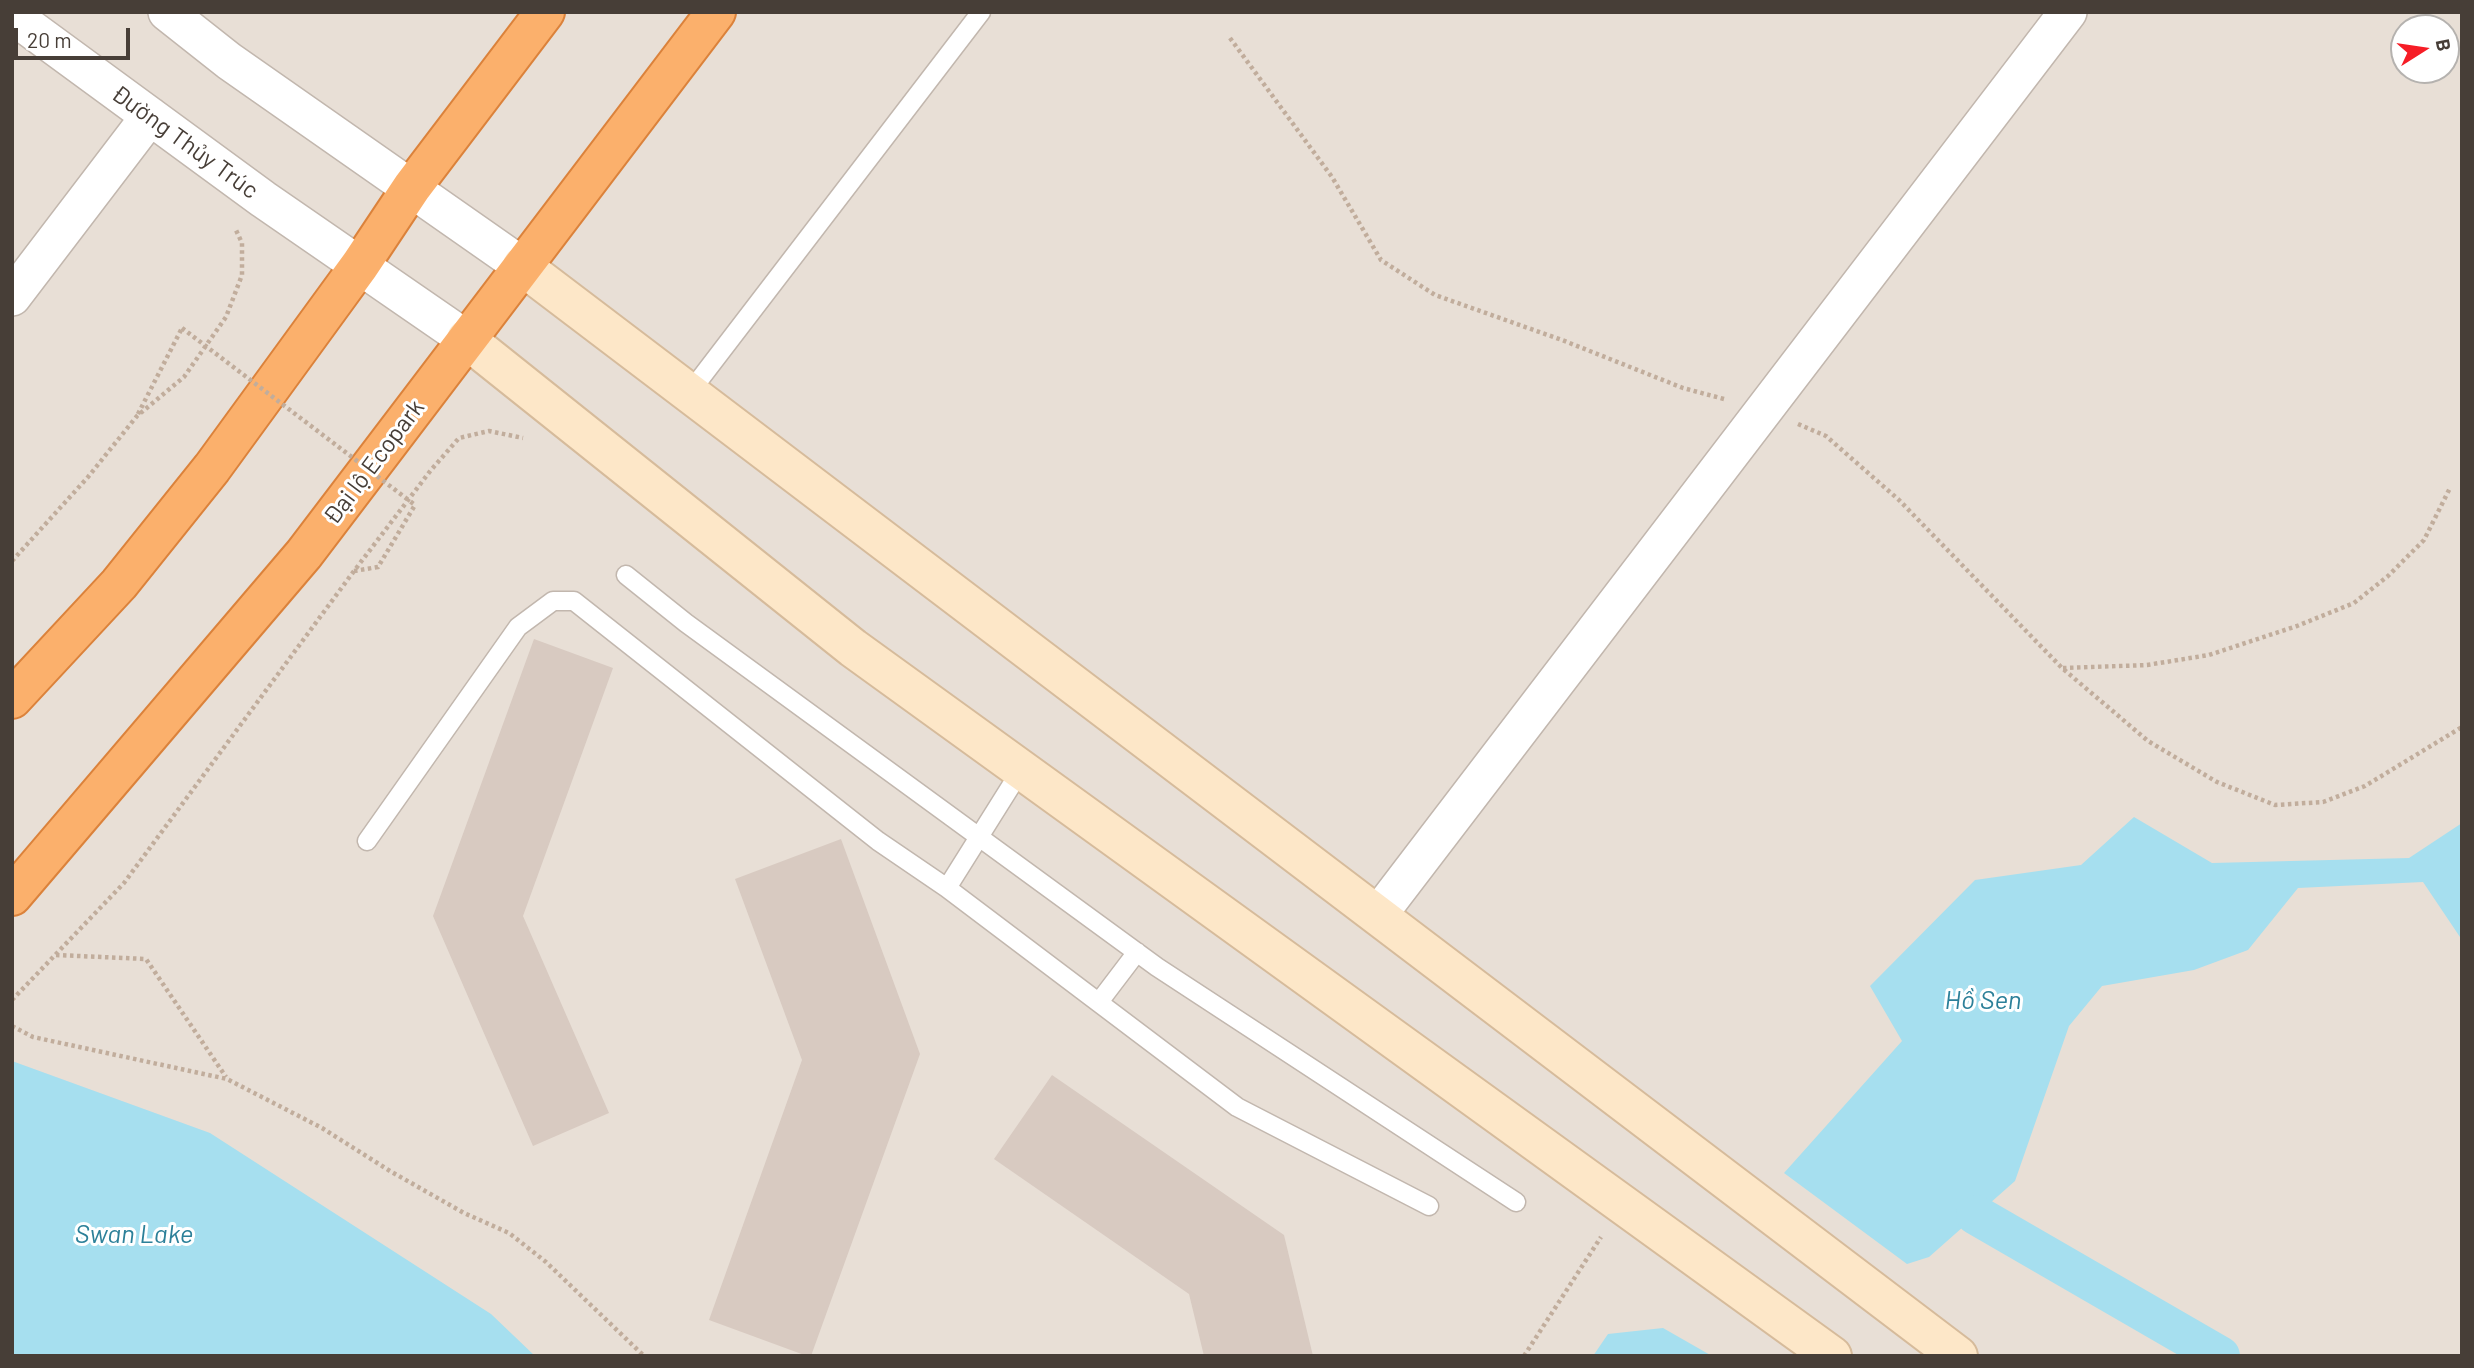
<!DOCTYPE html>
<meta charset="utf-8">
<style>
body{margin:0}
#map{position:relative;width:2474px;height:1368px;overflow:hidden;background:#f4eee8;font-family:Barlow,sans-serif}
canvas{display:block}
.frame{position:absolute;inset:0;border:14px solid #473e37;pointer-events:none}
.north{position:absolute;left:2390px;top:14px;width:70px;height:70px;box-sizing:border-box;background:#fff;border:2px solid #b5b2af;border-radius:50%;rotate:78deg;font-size:19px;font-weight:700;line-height:28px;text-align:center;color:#473e37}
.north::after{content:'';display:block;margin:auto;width:24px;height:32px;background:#f61d26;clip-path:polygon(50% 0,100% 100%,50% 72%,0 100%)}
.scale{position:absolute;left:14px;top:28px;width:116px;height:32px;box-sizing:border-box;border:4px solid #473e37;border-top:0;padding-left:9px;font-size:21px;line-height:24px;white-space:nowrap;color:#473e37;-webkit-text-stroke:5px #fff;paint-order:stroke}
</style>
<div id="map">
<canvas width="2474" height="1368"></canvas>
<div class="frame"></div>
<div class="north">B</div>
<div class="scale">20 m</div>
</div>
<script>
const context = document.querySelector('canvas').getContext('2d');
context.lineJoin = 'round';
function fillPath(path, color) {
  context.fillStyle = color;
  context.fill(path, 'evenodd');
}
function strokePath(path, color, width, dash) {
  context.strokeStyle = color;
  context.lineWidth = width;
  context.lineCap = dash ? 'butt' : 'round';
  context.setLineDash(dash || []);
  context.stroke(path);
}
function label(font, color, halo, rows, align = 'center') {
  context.font = font + ' Barlow,sans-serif';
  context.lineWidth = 6;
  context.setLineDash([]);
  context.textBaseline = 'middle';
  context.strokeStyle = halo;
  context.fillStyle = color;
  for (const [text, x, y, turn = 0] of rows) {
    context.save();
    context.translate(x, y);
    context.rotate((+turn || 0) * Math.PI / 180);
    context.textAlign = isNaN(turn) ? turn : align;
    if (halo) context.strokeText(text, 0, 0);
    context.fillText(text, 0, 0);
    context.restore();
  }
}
const residential = new Path2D(`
 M12,12h2450v1344h-2450zM2404,28h42v42h-42z`);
const water = new Path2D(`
 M2134,817l78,46 197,-5 53,-35v117l-39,-58 -125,6 -50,62 -54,20 -92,16 -33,40 -54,155 -86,76 -22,7 -123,-91 118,-132 -32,-55 105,-106 106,-15z
 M12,1061l198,72 281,181 44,42h-523z
 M1663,1328l49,28h-119l15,-22z`);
const canal = new Path2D(`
 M1976,1215l244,141`);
const building = new Path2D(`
 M534,639l79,29 -90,248 86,197 -76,33 -100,-230z
 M841,839l79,215 -109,302h-4l-98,-36 93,-260 -67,-181z
 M1052,1075l232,160 29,121h-109l-15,-62 -195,-135z`);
const path = new Path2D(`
 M1230,38l102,139 49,83 54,35 127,45 121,48 41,11
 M138,414l44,-86
 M1798,424l28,12 73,64 163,168 86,73 69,41 58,23 48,-3 42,-16 97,-59
 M12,561l76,-84 49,-61 47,-39 42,-60 16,-42v-32l-7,-15
 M354,571l24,-4 37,-62
 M2063,668l84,-3 62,-10 88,-29 57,-23 34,-27 36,-36 26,-52
 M56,955l90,4 80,118
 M12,1000l112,-117 230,-312 77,-101 28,-32 30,-7 34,7
 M12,1026l21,11 194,42 95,49 68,43 74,42 45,20 37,29 98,94
 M1524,1356l77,-119`);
const lane = new Path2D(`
 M690,392l291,-380
 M626,575l60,48 471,344 359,235
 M1021,770l-74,118 290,219 192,99
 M367,841l151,-214 35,-26h21l304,240 69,47
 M1099,1002l38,-50`);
const street = new Path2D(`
 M167,12l62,49 293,205
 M12,15l251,184 203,140
 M12,297l138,-181
 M1378,915l690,-903`);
const secondary = new Path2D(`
 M522,266l1436,1090
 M466,339l387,309 979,708`);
const highway = new Path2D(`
 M12,699l107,-115 93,-116 148,-203 52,-78 133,-175
 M12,896l292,-342 412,-542`);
const pathBridge = new Path2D(`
 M182,328l233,177`);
const streetNames = [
 ["Đường Thủy Trúc",185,142,36],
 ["Đại lộ Ecopark",374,462,-53]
];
const waterNames = [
 ["Hồ Sen",1983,1000],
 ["Swan Lake",134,1234]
];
fillPath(residential, '#e8dfd6');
fillPath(water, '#a6dfef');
strokePath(canal, '#a6dfef', 40);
fillPath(building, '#d8cac1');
strokePath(lane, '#c2b7ae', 21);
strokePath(street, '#c2b7ae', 40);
strokePath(secondary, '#d6bb9b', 42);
strokePath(highway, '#db823b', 42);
strokePath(path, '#c1ad9c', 4.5, [3.5, 3.5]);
strokePath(lane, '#fff', 18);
strokePath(street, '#fff', 37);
strokePath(secondary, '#fde7c8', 38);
strokePath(highway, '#fbb06c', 38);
strokePath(pathBridge, '#c1ad9c', 4.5, [3.5, 3.5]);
label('24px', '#473e37', '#fff', streetNames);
label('italic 26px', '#2c8099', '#fff', waterNames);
</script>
